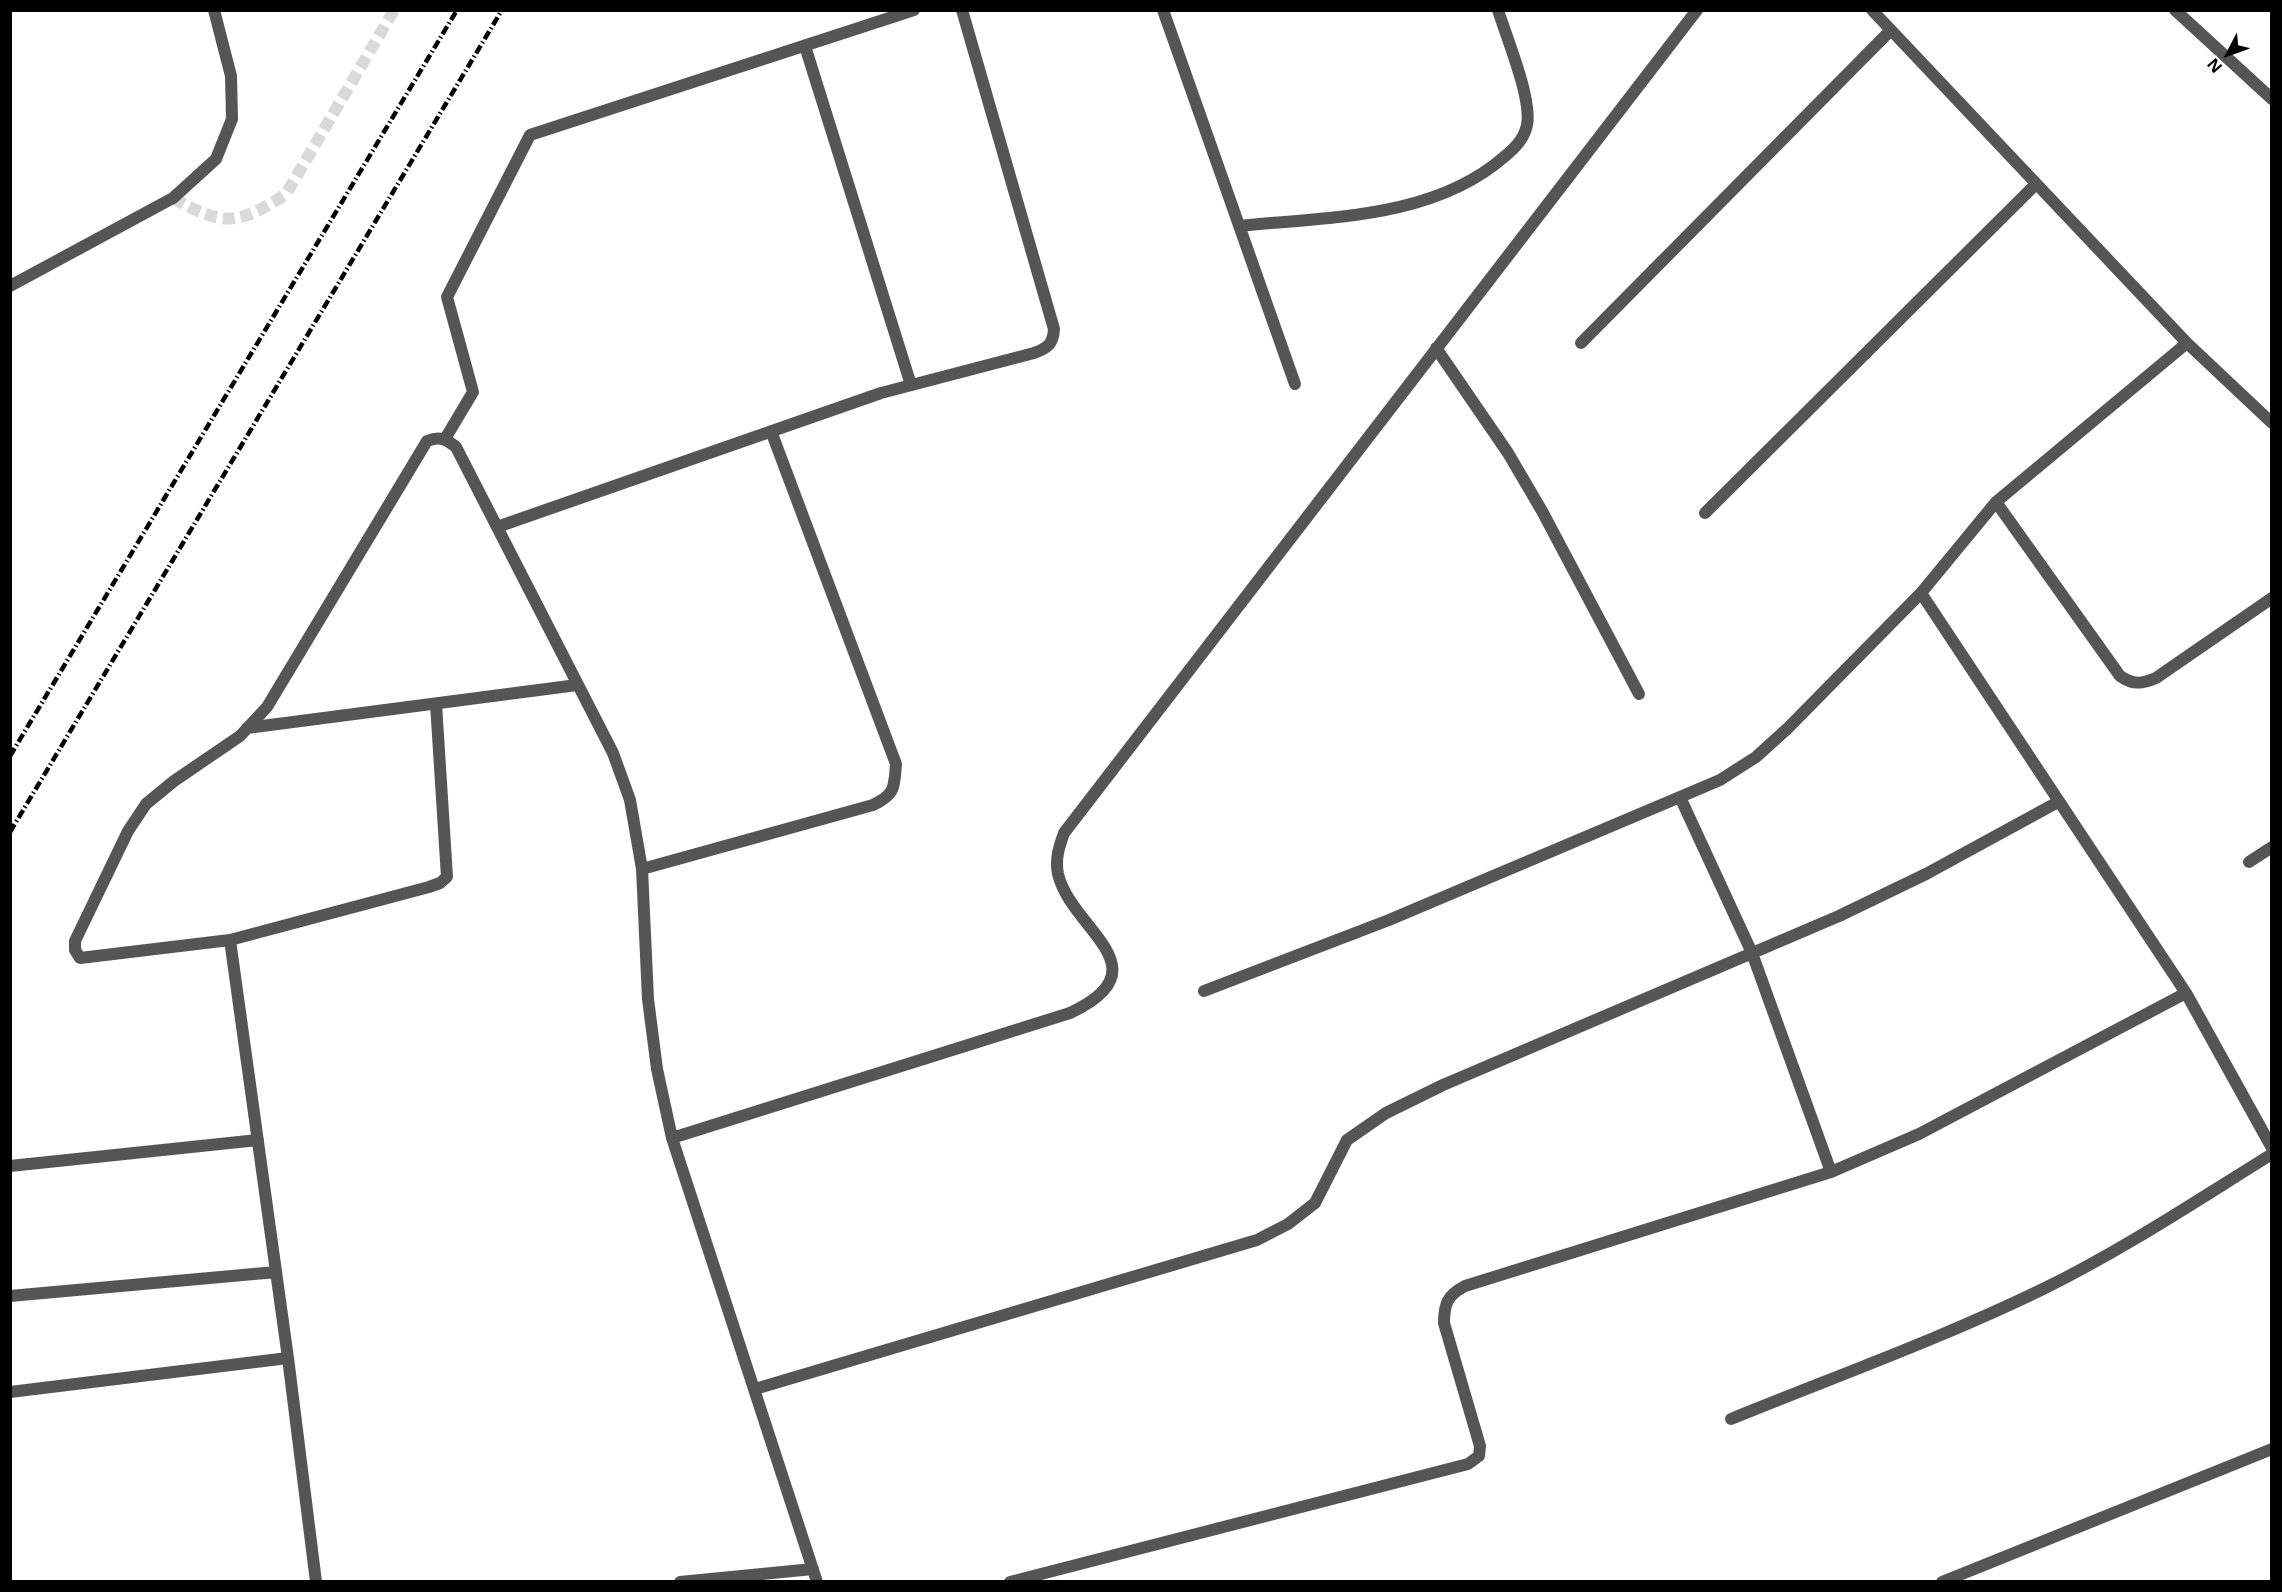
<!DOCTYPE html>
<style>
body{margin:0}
#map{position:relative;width:2282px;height:1592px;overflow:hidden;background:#fff;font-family:"Noto Sans",sans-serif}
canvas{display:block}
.frame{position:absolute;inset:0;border:12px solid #000;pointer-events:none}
.north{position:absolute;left:2198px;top:24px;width:60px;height:60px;-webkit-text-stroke:4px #fff;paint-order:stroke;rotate:229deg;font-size:16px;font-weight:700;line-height:24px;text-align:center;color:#000}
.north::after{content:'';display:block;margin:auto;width:21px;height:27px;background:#000;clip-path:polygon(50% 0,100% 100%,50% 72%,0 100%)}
</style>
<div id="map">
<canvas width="2282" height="1592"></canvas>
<div class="frame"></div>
<div class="north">N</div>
</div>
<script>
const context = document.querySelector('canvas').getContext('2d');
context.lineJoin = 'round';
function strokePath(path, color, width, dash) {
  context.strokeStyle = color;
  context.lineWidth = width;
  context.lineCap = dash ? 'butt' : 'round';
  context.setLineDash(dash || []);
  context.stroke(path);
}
const streetTunnel = new Path2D(`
 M173,198c49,28 65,28 113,-4l108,-184`);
const street = new Path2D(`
 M1163,10l132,374
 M1872,10l315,333 85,80
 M2175,10l97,89
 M805,46l106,339
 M1239,226c88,-9 194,-7 265,-69 11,-9 20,-18 23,-32 5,-27 -20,-86 -29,-115
 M10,286l163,-88 43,-39 16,-40 -1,-43 -17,-66
 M1581,343l310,-313
 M1436,348l72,105 34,58 97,183
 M445,439l28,-47 -26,-95 83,-162 384,-125
 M1996,502l124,174c13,9 22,8 36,2l116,-80
 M1705,513l331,-329
 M497,527l384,-134 153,-40c14,-5 19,-9 20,-24l-92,-319
 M1921,593l265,400 86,155
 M247,728l330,-43
 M1680,797l72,156 79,219
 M2249,862l23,-15
 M642,869l231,-64c23,-11 21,-18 23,-41l-125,-333
 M230,940l199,-53 11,-4 7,-6 -11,-173
 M1204,991l185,-71 291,-123 40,-17 36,-23 32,-29 133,-135 75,-91 191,-159
 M672,1138l398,-125c96,-45 1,-83 -12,-139 -3,-15 1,-27 6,-41l633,-823
 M10,1166l248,-26
 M10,1296l266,-24
 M755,1389l502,-149 31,-16 27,-21 32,-63 39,-27 57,-28 396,-169 87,-42 132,-72
 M10,1392l278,-34
 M1731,1419c103,-42 209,-80 310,-129 80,-39 155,-89 231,-136
 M316,1582l-28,-224 -58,-418 -150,18 -5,-8v-9l53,-110 18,-27 28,-23 66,-45 27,-29 160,-266c13,-5 19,-2 29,6l157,306 17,47 12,69 6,130 9,70 15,69 145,444
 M680,1582l133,-13
 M1010,1582l458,-118 11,-8 1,-10 -36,-123c0,-20 4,-28 21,-37l366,-114 88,-38 267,-141
 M1942,1582l330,-133`);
const rail = new Path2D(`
 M10,756l447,-746
 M10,832l492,-822`);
strokePath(streetTunnel, '#d9d9d9', 12, [12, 6]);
strokePath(street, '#555', 12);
strokePath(rail, '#000', 4.5, [9, 3, 1.5, 3]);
</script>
